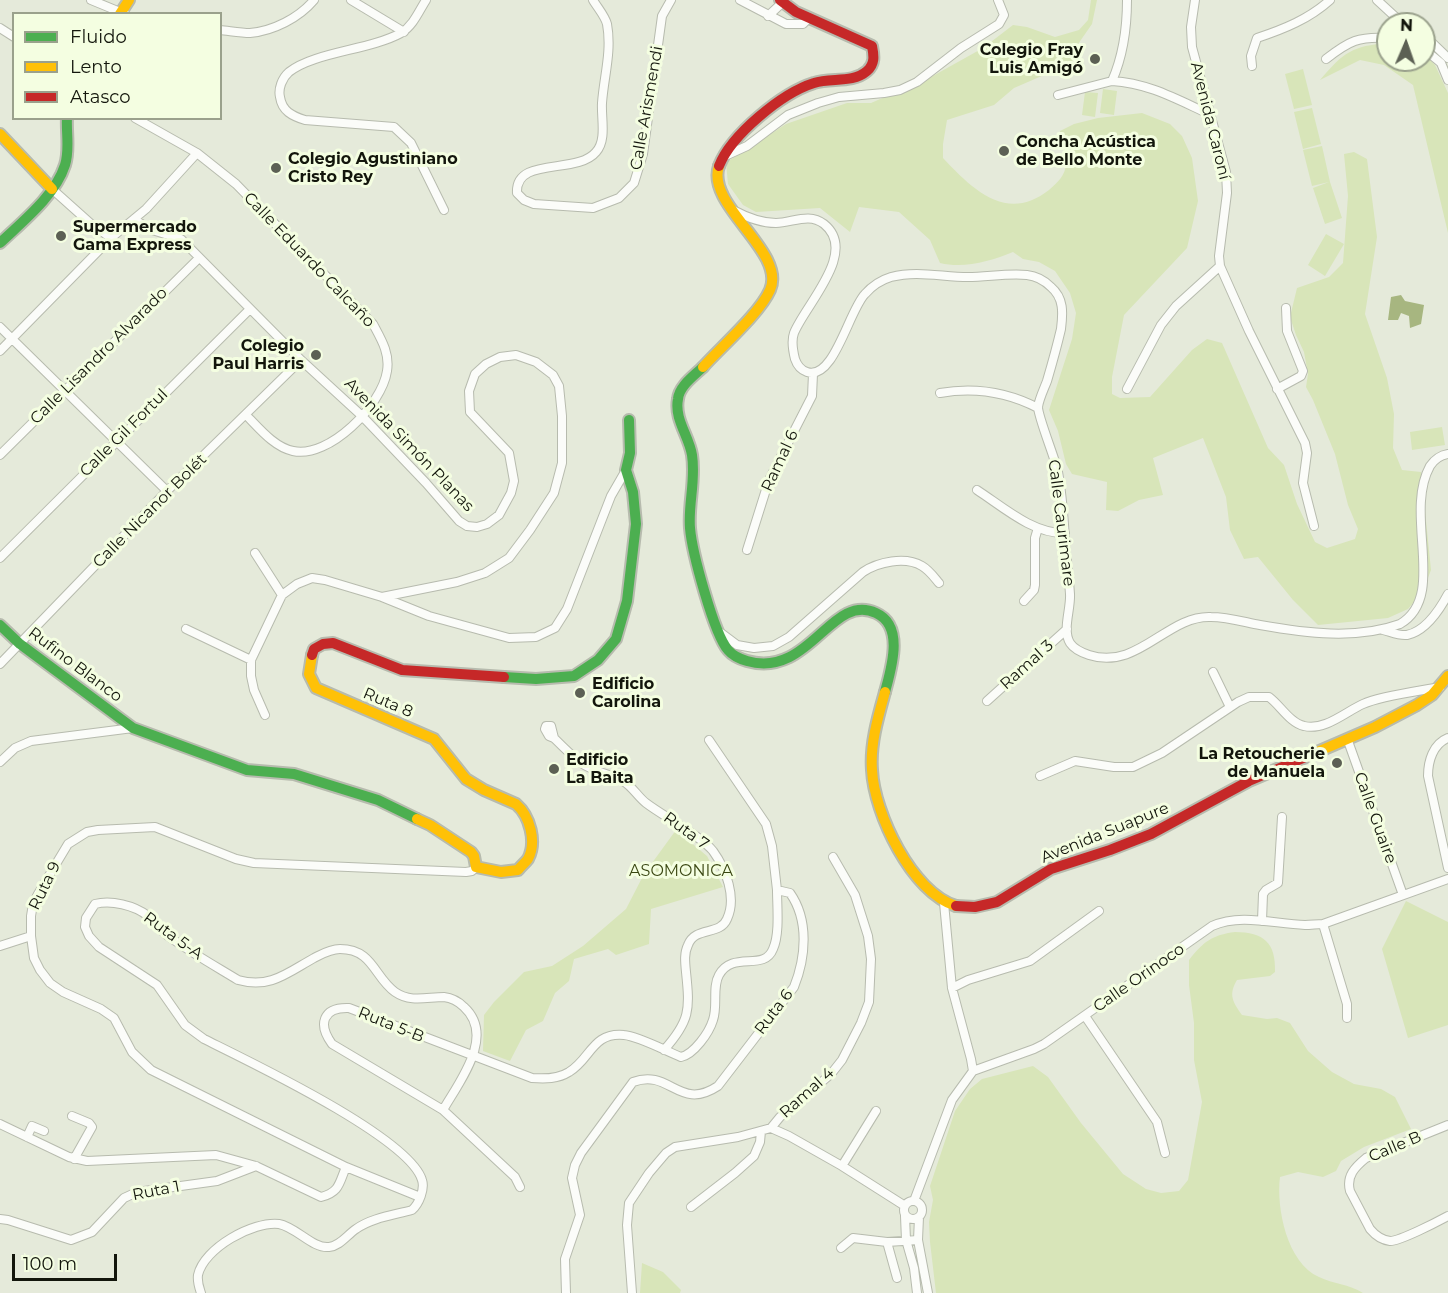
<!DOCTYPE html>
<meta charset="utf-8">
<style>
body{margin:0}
#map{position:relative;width:1448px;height:1293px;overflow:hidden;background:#e5eada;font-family:Montserrat,sans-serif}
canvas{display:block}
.legend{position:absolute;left:12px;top:12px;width:210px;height:108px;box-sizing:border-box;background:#f4fee1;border:2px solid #9aa18c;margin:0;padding:8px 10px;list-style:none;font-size:18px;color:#13160c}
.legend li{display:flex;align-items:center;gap:12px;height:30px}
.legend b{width:30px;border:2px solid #9aa18c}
.north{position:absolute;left:1376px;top:12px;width:60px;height:60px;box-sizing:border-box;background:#f4fee1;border:2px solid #9aa18c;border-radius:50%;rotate:2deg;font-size:16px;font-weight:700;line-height:24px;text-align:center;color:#13160c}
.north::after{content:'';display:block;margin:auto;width:21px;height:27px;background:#5c6054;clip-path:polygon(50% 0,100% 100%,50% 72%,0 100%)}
.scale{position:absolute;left:12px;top:1254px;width:105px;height:27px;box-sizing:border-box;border:3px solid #13160c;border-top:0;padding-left:8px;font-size:18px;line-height:21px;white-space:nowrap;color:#13160c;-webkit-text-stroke:4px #f4fee1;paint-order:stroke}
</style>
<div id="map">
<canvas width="1448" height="1293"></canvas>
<ul class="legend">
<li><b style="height:8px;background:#4caf50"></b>Fluido</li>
<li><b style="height:8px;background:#ffc107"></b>Lento</li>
<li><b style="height:8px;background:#c62828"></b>Atasco</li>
</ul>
<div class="north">N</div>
<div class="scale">100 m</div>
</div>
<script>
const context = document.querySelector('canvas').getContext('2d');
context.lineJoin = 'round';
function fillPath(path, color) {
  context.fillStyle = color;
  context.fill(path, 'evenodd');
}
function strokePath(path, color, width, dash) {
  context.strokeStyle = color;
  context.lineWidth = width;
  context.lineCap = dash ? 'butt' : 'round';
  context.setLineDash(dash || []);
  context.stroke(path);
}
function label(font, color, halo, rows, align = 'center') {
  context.font = font + ' Montserrat,sans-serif';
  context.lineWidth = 6;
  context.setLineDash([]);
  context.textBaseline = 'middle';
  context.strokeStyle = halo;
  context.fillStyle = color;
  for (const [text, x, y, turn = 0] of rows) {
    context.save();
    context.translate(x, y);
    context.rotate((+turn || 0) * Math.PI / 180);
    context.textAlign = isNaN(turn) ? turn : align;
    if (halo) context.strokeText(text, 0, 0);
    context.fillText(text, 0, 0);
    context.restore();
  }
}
const green = new Path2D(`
 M1091,0h6l-5,24 -16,23 -4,16 -58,25 -20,17 -47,15 -4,24v14c30,32 64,65 106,32 8,-7 17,-15 17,-27 0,-8 -5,-22 -6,-32l14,-7 24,-6 44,-5 28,11 12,12 10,22 6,43 -11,47 -63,67 -12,62v17l8,4 30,-1 42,-47 15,-11 15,4 46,105 16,17 13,39 18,38 12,6 28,-9 3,-10 -10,-24 -13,-51 -22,-54 -7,-13 2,-13 -4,-22 -8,-17 -6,-18 7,-29 32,-11 14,-14 5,-67 -4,-42 10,-2 13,7 10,78 -12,77 22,64 7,36 -1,34 9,22 19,2 10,98 -8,21 -15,18 -20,9 -70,7 -25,-25 -35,-43 -14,2 -14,-29 -4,-33 -23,-59 -50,20 10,37 -24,5 -21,11 -12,-1 1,-28 -35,-8 -6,-10 -8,-33 -9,-21 23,-71 4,-26 -6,-20 -15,-22 -16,-9 -16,-3 -10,-7c-22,9 -49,17 -73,11l-10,-23 -31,-28 -40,-5 -9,25 -30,-24 -64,4 -13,-7 -15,-21 -2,-22 14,-8 46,-30 61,-21h24l60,-26 52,-29 30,-23 14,2 28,10 24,-7 9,-10z
 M1388,43v17h36v-7l11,12 13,28v140l-35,-148 -29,-20 -24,-5 -40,20c24,-28 32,-34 68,-37z
 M1303,69l9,36 -18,4 -9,-35z
 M1103,89l14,2 -3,24 -14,-2z
 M1085,92l13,1 -3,24 -13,-2z
 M1312,108l9,36 -18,5 -9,-37z
 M1322,146l8,36 12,36 -17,6 -12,-36 16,-6 -17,4 -9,-36z
 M1326,234l18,10 -19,32 -17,-11z
 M1442,427l3,18 -33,5 -2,-18z
 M676,830l31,26 16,31 -72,22 -2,35 -33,11 -8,-6 -34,10 -5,22 -14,12 -12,28 -17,9 -16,31 -27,-10 1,-36 10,-13 30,-30 28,-6 31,-20 43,-37 18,-35z
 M1406,901l42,21v103l-40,13 -26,-89z
 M1235,932c29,0 41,11 40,40l-5,4 -33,4c-9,15 -4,22 5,35l25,4 10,-1 13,5 18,28 24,21 22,12 27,5 14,8 16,32 -47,18 -23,14 -5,10 -13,6 -25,-5 -18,5c-4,31 7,86 39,100 14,7 30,7 44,16h-427l-6,-51 -1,-20 4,-22 -3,-14 25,-75 15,-22 12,-10 51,-13 15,11 33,46 42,51 23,15 15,4 18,-2 9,-11 14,-78 -8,-42v-37l-5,-38v-25c14,-18 23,-25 46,-28z
 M642,1263l21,9 18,18 -1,3h-40z`);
const water = new Path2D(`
 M1401,295l4,6 19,4 -3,19 -11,4 -1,-12 -8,-3 -3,7h-10l3,-23z`);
const street = new Path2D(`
 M91,0l34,14
 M351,0l53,32
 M426,0c-7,11 -13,26 -25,33 -31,17 -87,19 -112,39 -7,6 -11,17 -9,25 2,14 12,19 25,23l89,7 17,16 33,67
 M593,0c4,7 12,16 14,24 5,27 -3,52 -5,79 -1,15 5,37 -6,49 -19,23 -81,4 -79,41l7,7 10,4 59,4 26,-10 15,-15 9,-29 19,-138 9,-16
 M740,0l46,24h17l6,-6
 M1127,0c0,27 -4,56 -15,81 36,2 64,18 97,33
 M1195,0l-4,27 1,20 34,125 1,21 -8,63 1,10 29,65 56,112 2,10 -4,30 11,43
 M1377,0l26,24
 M768,16l14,-13
 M0,28l14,9
 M220,30c10,1 21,3 30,3 23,-2 49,-15 64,-33
 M1424,35l24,23
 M1424,49l17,14 7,17
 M1326,59c23,-18 33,-23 62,-21
 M1252,66l-1,-10 6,-18c27,-9 52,-19 73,-38
 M1058,95l54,-14
 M135,118l62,35 39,31 137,140c8,15 17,29 14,47 -5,34 -58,88 -94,80 -19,-4 -34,-23 -47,-36
 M723,157l24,-11 41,-31 30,-12 21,-6 45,-4 16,-3 17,-8 44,-34 38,-24 5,-9 -6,-15
 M52,189l38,34 21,15
 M733,210c13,7 27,13 43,13 16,0 33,-11 48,1 35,28 -19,81 -30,109 -3,8 -1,18 1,26 2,6 6,11 12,13 27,9 42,-62 58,-78 7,-8 16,-14 26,-17 26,-7 51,0 77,0 19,0 40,-4 59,-2 9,1 18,6 24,12 13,11 12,26 10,42 -4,17 -9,35 -14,52 -3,8 -8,18 -9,26 0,10 17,51 20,65 5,27 6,54 8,81 2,14 3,28 4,41 1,15 -8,36 0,49 4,6 13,10 19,12 49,16 78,-40 122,-38 16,0 33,5 49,8 45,8 96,15 140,-1 48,-28 3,-109 30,-158 4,-6 11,-11 18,-12
 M134,219l15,10 32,10 120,121 61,56 64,67 33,38 8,5 10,1 10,-3 12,-9 12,-22 3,-12 -5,-28 -39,-41 -1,-21 6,-17 11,-10 14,-7 16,-2 20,7 17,13 6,11 3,30v47l-8,30 -24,37 -21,28 -24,15 -28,9 -75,15
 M0,327l167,164
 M0,351l111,-113 35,-29 51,-56
 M1127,389l34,-64 15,-19 44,-40
 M1277,389l24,-13 2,-5 -16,-40 -1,-23
 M940,393c34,-6 67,-1 98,15
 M0,455l199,-197
 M977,490c26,17 56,44 88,43
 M747,550l22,-70 43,-84 1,-22
 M255,553l27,42
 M0,558l250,-249
 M1024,601l10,-11 1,-5v-47l3,-10
 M186,629l65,31
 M1383,630c8,2 16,6 24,5 19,-4 33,-26 41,-41
 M721,633l16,12 17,3 19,-2 16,-9 74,-65c15,-10 42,-16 59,-6 7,4 12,11 17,17
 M0,664l167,-173 134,-131
 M1213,672l17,35
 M987,701l80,-72
 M265,715l-11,-25 -3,-14v-16l31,-65 15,-11 15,-6 13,2 57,17 47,19 80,22 27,-1 19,-9 12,-19 44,-113 15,-26
 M554,738l-3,-12h-5l-1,3 4,7 5,2c9,9 18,18 27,25 13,9 29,11 42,18 9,5 15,16 23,22 17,13 55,33 67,48 13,18 24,47 14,68 -7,17 -32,7 -39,26 -4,8 -3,17 -2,27 4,38 4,49 -22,78
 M1448,738c-15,6 -20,23 -20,38l20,92
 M709,740l57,84 6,22 5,44
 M1348,741l55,154
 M0,762l15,-14 16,-7 102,-13
 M1040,776l35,-15 39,6h19l29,-14 76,-51 11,-5h20c11,8 21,26 35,29 21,5 41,-14 59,-22 17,-8 56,-13 77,-17
 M944,903l8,85 19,71 2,12
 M1262,921l1,-27 3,-4 12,-7 4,-66
 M1323,924l24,80v14
 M0,946l31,-10
 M952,988l16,-8 62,-19 69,-50
 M1085,1016l72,106 8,31
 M72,1116l17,7 3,4 -18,32
 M0,1124l69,33 18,4 129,-6 40,11 65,31c19,-5 18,-14 25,-30
 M1448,1125l-82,33c-11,9 -20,18 -16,33l20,38c5,6 12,11 20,12 10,0 47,-19 58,-25
 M771,1128l9,-11 51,-43 11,-14 19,-37 8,-21 2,-43 -3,-23 -13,-41 -22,-38
 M27,1137l5,-11 12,5
 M842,1166l34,-55
 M520,1187l-5,-10 -72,-67 -111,-66c-14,-19 -10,-37 17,-36l183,70c13,1 26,1 37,-6 22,-13 23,-40 55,-37 14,1 42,16 57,22 13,-3 28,-24 32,-37 5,-14 -1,-33 6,-45 14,-25 45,-3 54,-26 7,-15 4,-43 4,-59l13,3c19,27 16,64 4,94l-76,99c-39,26 -48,-18 -85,-4l-52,71 -6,12 -3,13 8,37 -15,44 1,34
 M420,1197l-74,-30 -195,-97 -19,-18 -18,-34 -13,-9 -38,-17 -13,-9 -10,-13 -6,-12 -3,-22v-20l2,-12 5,-10 30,-50 19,-12 11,-2 57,-3 81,32 18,4 212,9 6,-1 4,-4
 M904 1210a9 9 0 1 1 18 0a9 9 0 1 1-18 0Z
 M914,1201l38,-101 21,-29 61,-22 10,-5 168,-118c29,-13 62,-2 93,-1 6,0 12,-1 18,-1l125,-45
 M691,1207l44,-34 19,-17 6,-14 1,-11
 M905,1216l1,24 8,28 3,25
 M919,1217l-1,23 10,53
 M0,1219l8,1 63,20 21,-8 32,-34 13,-6 80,-11 39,-15
 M841,1248l12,-10 34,4
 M897,1278l-10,-36 31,-2
 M201,1293c-2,-6 -4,-11 -3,-18 6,-27 55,-54 81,-51 17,3 34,25 50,23 11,-1 18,-12 27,-18 15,-11 38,-14 56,-19 7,-6 13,-21 10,-30 -13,-43 -174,-119 -218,-141l-19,-14 -28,-40 -58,-38 -10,-11 -4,-9 1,-9 9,-14c16,-4 39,1 53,12 8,7 13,16 23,22 21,15 44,28 67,42 32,9 49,-7 76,-22 8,-4 16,-9 26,-9 33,0 34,28 55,43 16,11 32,5 49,5 9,1 14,4 20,10 32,29 -5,75 -21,103
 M632,1293l-5,-68 2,-22 20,-30 17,-20 9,-6 63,-10 33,-9 18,8 53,30 63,40`);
const fast = new Path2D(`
 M0,243c23,-22 55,-47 65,-78 5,-15 1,-32 2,-47
 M703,367c-9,9 -24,19 -25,32 -4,20 11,37 14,56 4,25 -4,49 -2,73 2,24 24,106 38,122 5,6 12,9 19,11 63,18 84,-69 129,-48 29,13 15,56 9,79
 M0,625l20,19 113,84 114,42 47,4 84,26 39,19
 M504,677l32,2 38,-3 24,-16 18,-21 11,-38 9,-77 -3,-32 -7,-22 4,-17 -1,-33`);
const slow = new Path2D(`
 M120,14l9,-14
 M0,134l52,55
 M703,367c18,-20 57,-54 67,-77 17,-38 -65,-85 -51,-124
 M312,655l-3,19 7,14 118,51 32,40 18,11 32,14c14,12 21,38 12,55 -3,4 -7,7 -10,11l-17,2 -25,-5 -2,-11 -3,-4 -41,-27 -13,-6
 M885,692c-7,25 -15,52 -13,78 2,43 40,123 84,136
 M1308,756l67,-29 42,-22 15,-10 16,-19`);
const jam = new Path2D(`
 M719,166c12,-31 63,-73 95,-83 17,-6 38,1 53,-12 8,-7 7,-15 5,-25l-76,-34 -16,-12
 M312,655l2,-6 9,-5 10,-1 69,27 102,7
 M956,906l19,1 22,-5 54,-33 59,-19 41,-16 98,-53 59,-25`);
const markers = [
 [1095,59,6,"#5c6054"],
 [1004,151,6,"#5c6054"],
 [276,168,6,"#5c6054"],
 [61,236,6,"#5c6054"],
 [316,355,6,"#5c6054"],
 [580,693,6,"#5c6054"],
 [1337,763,6,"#5c6054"],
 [554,769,6,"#5c6054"]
];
const poiNames = [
 ["Colegio Fray",1083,50,"right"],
 ["Luis Amigó",1083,68,"right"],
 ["Concha Acústica",1016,142],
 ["de Bello Monte",1016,160],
 ["Colegio Agustiniano",288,159],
 ["Cristo Rey",288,177],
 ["Supermercado",73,227],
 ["Gama Express",73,245],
 ["Colegio",304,346,"right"],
 ["Paul Harris",304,364,"right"],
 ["Edificio",592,684],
 ["Carolina",592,702],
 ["La Retoucherie",1325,754,"right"],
 ["de Manuela",1325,772,"right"],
 ["Edificio",566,760],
 ["La Baita",566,778]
];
const streetNames = [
 ["Calle Arismendi",647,108,-80],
 ["Avenida Caroní",1210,121,76],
 ["Calle Eduardo Calcaño",309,260,46],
 ["Calle Lisandro Alvarado",99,356,-45],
 ["Calle Gil Fortul",124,433,-45],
 ["Avenida Simón Planas",409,445,46],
 ["Ramal 6",780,461,-65],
 ["Calle Nicanor Bolét",150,511,-45],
 ["Calle Caurimare",1061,523,83],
 ["Rufino Blanco",75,665,37],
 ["Ramal 3",1027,665,-42],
 ["Ruta 8",388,703,23],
 ["Calle Guaire",1375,818,70],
 ["Ruta 7",686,831,36],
 ["Avenida Suapure",1105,833,-22],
 ["Ruta 9",45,886,-64],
 ["Ruta 5-A",173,936,36],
 ["Calle Orinoco",1139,978,-35],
 ["Ruta 6",774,1012,-53],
 ["Ruta 5-B",391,1025,22],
 ["Ramal 4",807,1093,-42],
 ["Calle B",1395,1147,-23],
 ["Ruta 1",156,1191,-11]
];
const parkNames = [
 ["ASOMONICA",681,871]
];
fillPath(green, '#d8e5b9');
fillPath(water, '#a7b680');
strokePath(street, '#b7bbae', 10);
strokePath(fast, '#b7bbae', 14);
strokePath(slow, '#b7bbae', 14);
strokePath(jam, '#b7bbae', 14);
strokePath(street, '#fbfcf9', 8);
strokePath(fast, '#4caf50', 10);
strokePath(slow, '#ffc107', 10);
strokePath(jam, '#c62828', 10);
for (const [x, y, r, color] of markers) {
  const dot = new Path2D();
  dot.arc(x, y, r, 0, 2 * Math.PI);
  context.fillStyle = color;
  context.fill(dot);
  strokePath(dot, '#f4fee1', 2);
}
label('bold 16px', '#13160c', '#f4fee1', poiNames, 'left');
label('16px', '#13160c', '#f4fee1', streetNames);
label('16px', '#3a4712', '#f4fee1', parkNames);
</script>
